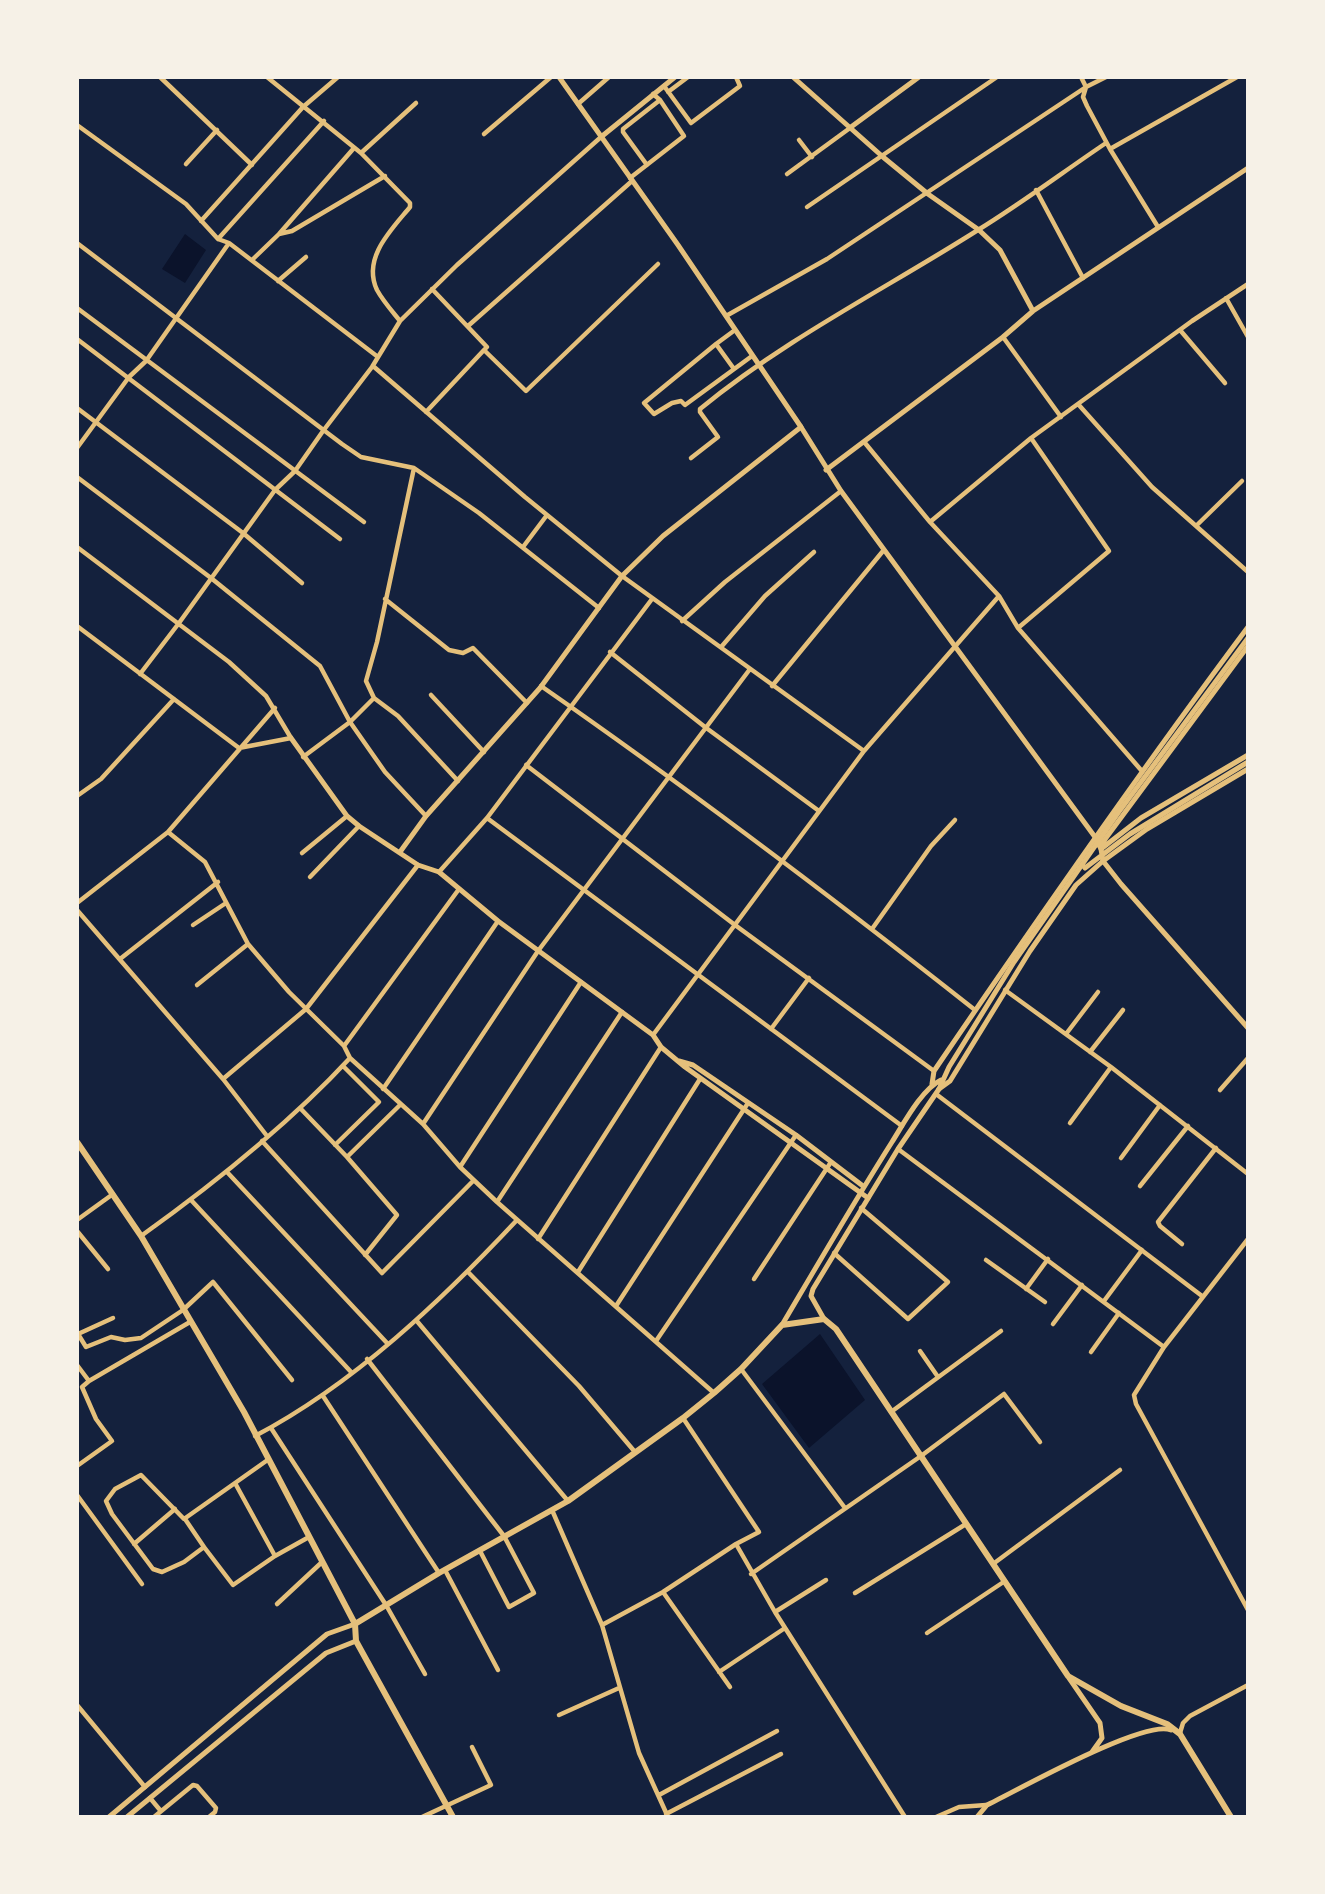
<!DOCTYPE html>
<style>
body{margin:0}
#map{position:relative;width:1325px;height:1894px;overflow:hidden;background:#14213d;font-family:"Roboto Condensed",sans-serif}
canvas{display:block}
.frame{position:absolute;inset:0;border:79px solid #f6f1e7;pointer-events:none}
</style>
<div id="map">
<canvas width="1325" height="1894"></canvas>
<div class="frame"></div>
</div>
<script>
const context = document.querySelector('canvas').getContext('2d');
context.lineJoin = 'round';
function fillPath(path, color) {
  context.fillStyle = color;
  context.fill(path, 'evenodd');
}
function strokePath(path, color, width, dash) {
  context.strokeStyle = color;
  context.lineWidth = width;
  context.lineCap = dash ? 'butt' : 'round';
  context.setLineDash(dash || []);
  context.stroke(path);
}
const water = new Path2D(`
 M185,234l21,16 -21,33 -23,-14z
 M820,1334l45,66 -56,48 -47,-64z`);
const minor = new Path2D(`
 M160,77l92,88
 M267,77l94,76 49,50v4c-19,23 -48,51 -33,83 6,11 15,21 23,31
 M1081,77l5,10 -3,10 4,9 23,43 48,78
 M664,86l27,37 49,-37 -4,-9
 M668,92l20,-15
 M578,104l31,-27
 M77,125l109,79 32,35 11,4 149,114
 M484,134l67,-57
 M799,140l13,17
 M1110,149l127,-72
 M361,153l55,-50
 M186,164l31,-34
 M647,165l-24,-33v-3l37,-29
 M787,174l63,-46
 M630,178l54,-42 -24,-36 -7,-6
 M1036,190l47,88
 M807,207l190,-130
 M201,221l102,-114 35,-30
 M279,234l13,-3 93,-55
 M218,239l106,-118
 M77,243l265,201 19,13 53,11 65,45 120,95
 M252,260l27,-26 75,-86
 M278,281l28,-24
 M432,289l55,58 -3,3 42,41 132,-127
 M1226,298l22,39
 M77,308l287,214
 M726,316l101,-57 259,-172 20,-10
 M468,326l164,-145
 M1180,330l45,53
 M1003,337l58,80
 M77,339l263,200
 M716,344l-72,59 10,11 18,-11 9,-2 4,4 67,-49
 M373,366l152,131 97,79 242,175
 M734,369l-18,-25 19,-14
 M1078,404l74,83 96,85
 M77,408l166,125 59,50
 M426,412l58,-62
 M865,443l65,79 69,74 19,32 123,142
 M77,448l52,-71 17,-16 83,-118
 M691,458l27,-21 -18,-25v-3c85,-70 185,-120 278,-179 44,-27 85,-58 128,-87
 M77,477l134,101 109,88 30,56 35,50 41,44
 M930,522l101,-84 161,-117 56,-37
 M1197,525l45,-44
 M77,547l152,115 37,34 25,42 -52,10 -162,-122
 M523,547l24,-32
 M385,599l64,51 14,3 10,-5 54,55
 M682,621l43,-39 116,-91
 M1018,628l91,-77 -78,-113
 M722,646l43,-50 49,-44
 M610,652l95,75 114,84
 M140,674l39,-51 96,-133 20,-19 28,-40 49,-64 28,-46 57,-56 144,-128
 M541,686c148,103 292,212 434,324
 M772,686l111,-135
 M431,695l53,57
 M374,698l24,18 60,65
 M303,757l47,-35 24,-24 -8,-17 11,-39 37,-174
 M526,765l209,160 199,146
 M77,796l24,-17 73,-80
 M487,818l415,308
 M168,832l37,30 43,82 41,48 55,54 6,12 73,66 37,43 37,35 217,191
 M302,853l45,-37
 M439,872l48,-54 165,-219
 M310,877l49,-51
 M77,903l91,-71 107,-124
 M77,910l146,169 44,57
 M193,925l33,-22
 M872,929l59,-83 24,-26
 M120,959l98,-77
 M197,985l51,-41
 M1005,990l106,77 137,107
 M771,1029l38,-51
 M1066,1034l32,-42
 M653,1035l211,-284 135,-155
 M344,1046l115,-157
 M1090,1052l33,-42
 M223,1079l83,-70 112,-144
 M383,1089l115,-168
 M1220,1090l28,-32
 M936,1094l266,202
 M300,1108l47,49 50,58 -32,40
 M1070,1123l41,-56
 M423,1124l115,-173 212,-282
 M262,1141l120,132 92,-93
 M335,1145l44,-43 -36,-36
 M898,1149l266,198
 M347,1157l54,-53
 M1121,1158l39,-53
 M460,1167l121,-185
 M227,1172l160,171
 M1140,1186l48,-60
 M191,1200l161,173
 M497,1202l125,-190
 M77,1220l36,-26
 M77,1231l31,38
 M141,1236c74,-53 147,-111 209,-178
 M538,1239l123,-192
 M1248,1239l-84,108 -30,48 2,9 112,206
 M1182,1244l-22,-18 -2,-4 58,-74
 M834,1253l74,66 40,-37 -87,-74
 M986,1260l59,42
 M468,1272l111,114 56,66
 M578,1272l122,-193
 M754,1279l77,-117
 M1026,1289l22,-30
 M1104,1301l38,-51
 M616,1306l132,-203
 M113,1318l-35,16 8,13 25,-10 14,3 16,-2 42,-28 30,-28 79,98
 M416,1320l152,181
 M1053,1324l29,-39
 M656,1341l140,-206
 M920,1351l18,26
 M1091,1352l28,-39
 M367,1359l137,177 30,57 -25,14 -29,-56
 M77,1365l12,16
 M741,1369l104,139
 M323,1396l116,177
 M891,1412l110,-81
 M271,1428l115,177 39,69
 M255,1436c99,-52 186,-135 262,-216
 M269,1459l-85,60 -43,-44 -26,14 -9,12 6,13 41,55 9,3 22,-10 20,-15 29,38 42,-29 34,-19
 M77,1466l35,-25 -16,-22 -14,-32 7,-6 101,-59
 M235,1483l40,73
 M77,1495l65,89
 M552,1510l50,115 37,128 29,64
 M185,1519l19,28
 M134,1544l41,-35
 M736,1544l39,68 130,205
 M993,1564l127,-94
 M445,1570l53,100
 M751,1574l170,-118 83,-62 36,48
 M663,1592l67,95
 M855,1593l111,-69
 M277,1604l44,-41
 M775,1612l51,-32
 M602,1625l61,-33 73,-48 23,-12 -76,-114
 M927,1633l78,-52
 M719,1672l66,-44
 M77,1705l68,82
 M559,1715l60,-27
 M1180,1733l3,-10 7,-7 58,-31
 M659,1795l118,-64
 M150,1798l10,12
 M666,1814l115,-60
 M154,1817l39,-32 4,1 19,22 -1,4 -6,5
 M422,1817l69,-32 -19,-38
 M936,1817l23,-10 27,-2`);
const tertiary = new Path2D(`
 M793,77l90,80 45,37 51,36 21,20 33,61
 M851,127l68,-50
 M601,137l74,-60
 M826,470l177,-133 30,-26 215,-143
 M291,738l56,78 12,10 59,39 21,7 59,49 155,114 8,12 24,20 183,131
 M1100,846l148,-200
 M1101,849l40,-31 107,-63
 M400,852l26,-36 114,-128 82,-112 41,-40 138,-109
 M679,1061l14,4 103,70 67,51
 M932,1084l2,-13c102,-150 205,-298 314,-444
 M939,1089l11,-8 80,-130 46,-66 27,-24 44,-32 101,-60`);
const secondary = new Path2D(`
 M559,77l119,168 123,182 40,64 254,346 6,12 2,12 18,23 127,144
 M1085,868l45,-34 118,-72
 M824,1319l-13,-23 2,-7 85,-140 41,-60 10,-22 65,-105 104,-149 130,-175
 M782,1325c36,-61 72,-123 110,-183 12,-19 30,-53 49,-62
 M1069,1678l31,45 2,15 -10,14
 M109,1817l218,-183 28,-10
 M127,1817l199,-164 30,-12
 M977,1817l10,-12c31,-15 157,-86 184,-75`);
const primary = new Path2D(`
 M77,1142l64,94 103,176 111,212 1,17 97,176
 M355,1624l84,-51 129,-72 115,-83 31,-25 27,-24 41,-44 42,-6 12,10 232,347 53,30 46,18 13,10 51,83`);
fillPath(water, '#0b132b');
strokePath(minor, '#e5c07b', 4.5);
strokePath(tertiary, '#e5c07b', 5);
strokePath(secondary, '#e5c07b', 5);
strokePath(primary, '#e5c07b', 6);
</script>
